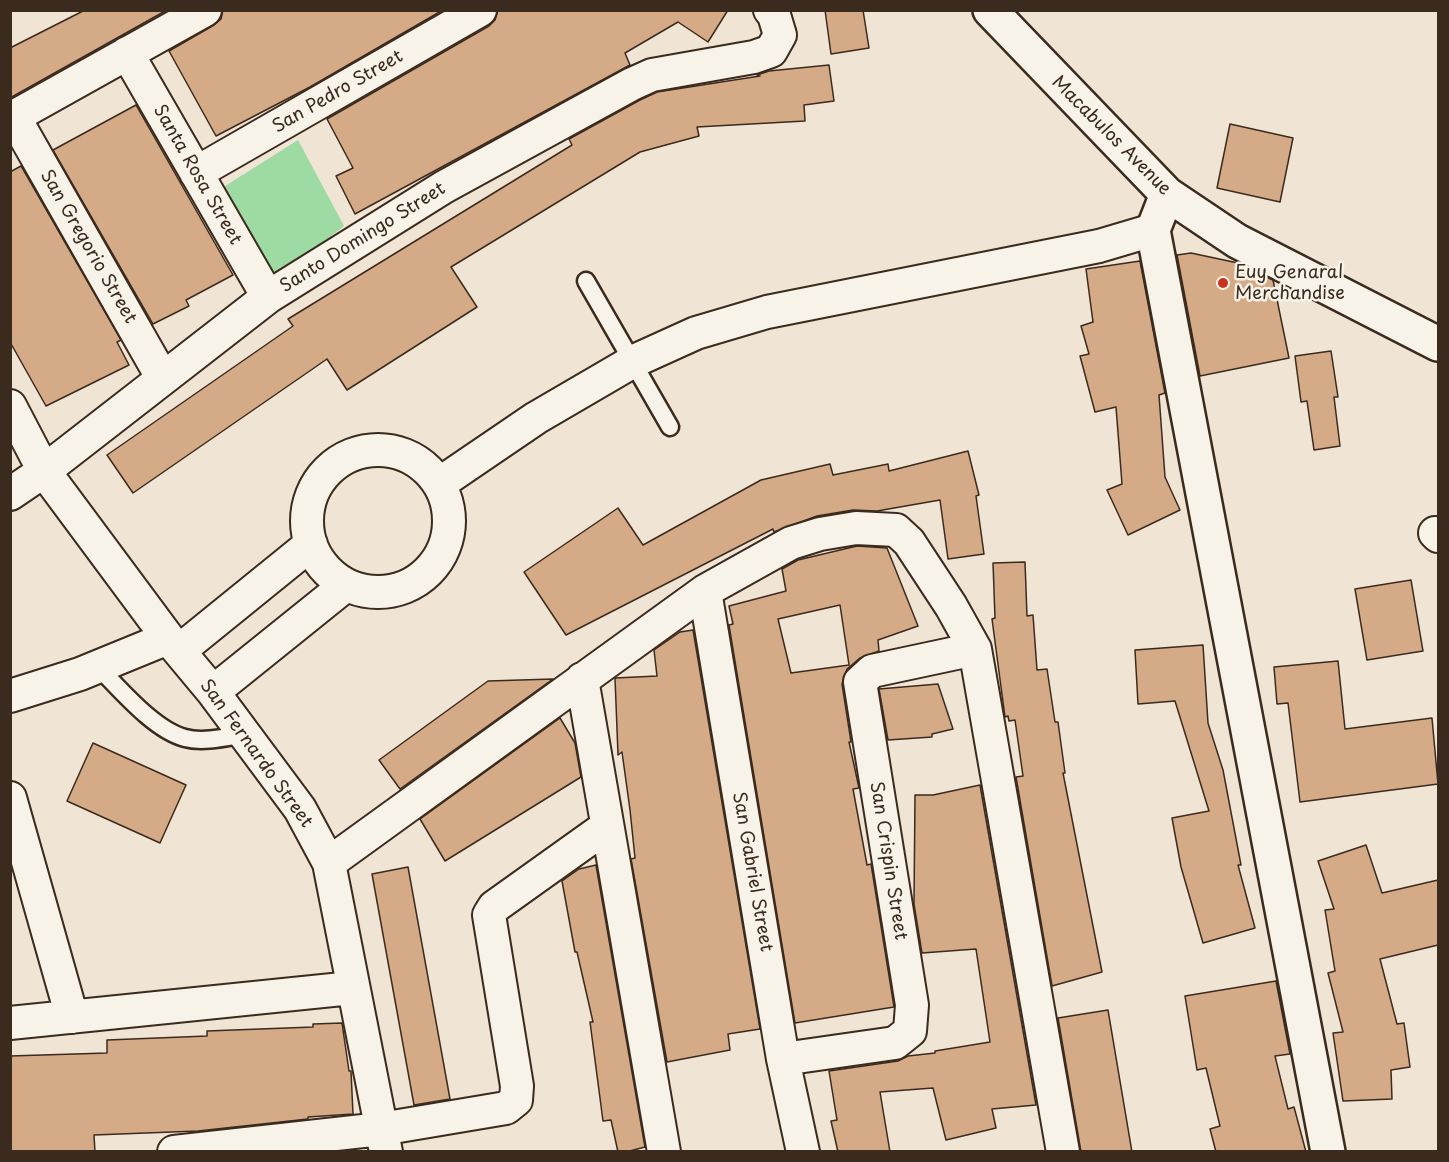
<!DOCTYPE html>
<style>
body{margin:0}
#map{position:relative;width:1449px;height:1162px;overflow:hidden;background:#f0e4d4;font-family:"Playpen Sans",sans-serif}
canvas{display:block}
.frame{position:absolute;inset:0;border:12px solid #3b2a1e;pointer-events:none}
</style>
<div id="map">
<canvas width="1449" height="1162"></canvas>
<div class="frame"></div>
</div>
<script>
const context = document.querySelector('canvas').getContext('2d');
context.lineJoin = 'round';
function fillPath(path, color) {
  context.fillStyle = color;
  context.fill(path, 'evenodd');
}
function strokePath(path, color, width, dash) {
  context.strokeStyle = color;
  context.lineWidth = width;
  context.lineCap = dash ? 'butt' : 'round';
  context.setLineDash(dash || []);
  context.stroke(path);
}
function label(font, color, halo, rows, align = 'center') {
  context.font = font + ' "Playpen Sans",sans-serif';
  context.lineWidth = 5;
  context.setLineDash([]);
  context.textBaseline = 'middle';
  context.strokeStyle = halo;
  context.fillStyle = color;
  for (const [text, x, y, turn = 0] of rows) {
    context.save();
    context.translate(x, y);
    context.rotate((+turn || 0) * Math.PI / 180);
    context.textAlign = isNaN(turn) ? turn : align;
    if (halo) context.strokeText(text, 0, 0);
    context.fillText(text, 0, 0);
    context.restore();
  }
}
const green = new Path2D(`
 M298,140l46,86 -73,57 -57,-90z`);
const building = new Path2D(`
 M85,10h82l-157,88v-50z
 M223,10h220l-133,77 -94,49 -47,-85 45,-26 7,-6z
 M498,10h230l-20,32 -30,-20 -53,31 5,12 -275,149 -19,-38 17,-8 -26,-49 162,-93 6,-6z
 M825,10h38l6,38 -38,6z
 M829,65l5,36 -30,4 1,16 -108,6 2,9 -59,16 -189,115 26,40 -130,83 -20,-31 -194,134 -26,-38 186,-129 -5,-7 284,-174 -3,-6 71,-39 17,-8 103,-16 -3,-1 12,-4z
 M136,105l97,170 -47,25 3,6 -36,18 -100,-174z
 M1230,124l63,14 -13,64 -63,-14z
 M21,166l100,174 -4,2 12,23 -83,41 -36,-64v-170z
 M1191,253l47,10 35,17 16,78 -89,18 -23,-121z
 M1140,261l25,132 -6,2 6,82 15,33 -52,25 -21,-45 15,-6 -6,-77 -21,5 -15,-56 9,-2 -8,-28 12,-4 -7,-53z
 M1331,351l7,46h-4l6,49 -26,4 -7,-49 -6,1 -6,-46z
 M968,451l11,44 -3,1 8,58 -36,5 -8,-59 -63,11 -24,-1 -36,6 -43,16 -1,-3 -207,106 -42,-63 94,-64 25,37 118,-65 69,-16 3,11 55,-11 1,7z
 M857,546l30,2 31,78 -40,14 1,11 -19,7 -13,11 -5,15 9,58h-2l10,46 -6,1 14,76 4,-1 23,143 -99,16 -66,-398 4,-1 -4,-18 57,-15 -4,-22 16,-9zM840,605l9,60 -58,8 -13,-54z
 M1025,562l2,54 6,-1 4,55 10,-1 8,53h3l7,51h-2l39,199 -50,14 -36,-209 7,-1 -8,-56 -6,1 -1,-5 -3,1 -13,-98 3,-1 -2,-55z
 M1411,580l12,71 -56,9 -12,-71z
 M693,630l67,399 -32,5 2,16 -63,12 -36,-203 4,-1 -5,-48 -8,-58 -4,3 -3,-77 42,-2 -3,-26 26,-18z
 M1203,645l5,78 15,47 18,95h-3l17,63 -52,15 -22,-76 -9,-49 37,-7 -34,-110 -37,3 -3,-54z
 M1338,661l7,68 87,-11 6,66 -138,18 -12,-99 -11,1 -3,-37z
 M553,679l-153,110 -21,-29 109,-79z
 M938,684l15,45 -21,5v3l-44,3 -9,-51z
 M560,718l15,25 6,34 -136,84 -25,-42z
 M93,743l93,42 -26,58 -93,-42z
 M980,785l56,320 -44,4 4,19 -50,12 -13,-52 -53,4 10,60h-52l-7,-31 6,-1 -8,-49 69,-10 10,-5 27,-3v-2l55,-9 -14,-93 -54,4 -8,-49 1,-109h18z
 M1366,845l16,48 56,-13v65l-58,14 17,65 7,-1 6,44 -19,3 1,29 -49,2 -10,-68 10,-1 -15,-59 7,-2 -10,-61 9,-1 -16,-48z
 M596,865l49,282 -19,5h-8l-7,-32 -8,1 -13,-99h3l-16,-70h-2l-13,-71 17,-12z
 M408,867l42,232 -36,6 -42,-231z
 M1276,981l14,73 -15,2 13,53 6,-2 12,45h-90l-6,-23 10,-3 -14,-58 -9,2 -12,-74z
 M1108,1010l24,142h-51l-23,-134z
 M342,1023l7,48h2l2,43 -45,3v2l-110,12 -104,4 1,17h-85v-96l97,-3v-13l100,-4v-5l106,-4v-3z`);
const lane = new Path2D(`
 M586,281l84,146
 M98,667c22,22 56,63 87,71 18,5 42,-1 60,-4`);
const street = new Path2D(`
 M127,53l141,244
 M14,117l148,260
 M10,119l195,-109
 M196,173l284,-163
 M10,406l34,65 124,167 45,54 87,117 29,54 57,289
 M307 521a71 71 0 1 1 142 0a71 71 0 1 1-142 0Z
 M439,484l97,-66 96,-56 64,-29 71,-21 332,-66 54,-16
 M10,494l34,-23 224,-174 176,-110 188,-103 20,-9 102,-18 17,-6 9,-16 -6,-20 -4,-5
 M1435,533l3,3
 M705,591l78,468 20,93
 M179,651l132,-107
 M582,679l82,473
 M213,692l133,-107
 M10,696l70,-22 88,-36
 M10,798l62,219
 M329,863l376,-272 86,-48 29,-9 36,-6 40,2 13,12 42,64 24,43 88,503
 M10,1023l342,-35
 M783,1059l112,-16 15,-12 2,-26 -52,-323 12,-11 103,-22
 M174,1152l207,-23 125,-21 10,-8 1,-14 -28,-171 5,-8 112,-80`);
const secondary = new Path2D(`
 M990,10l177,184 70,47 201,103
 M1167,194l-14,36 175,922`);
const markers = [
 [1223,283,6,"#c8321e"]
];
const streetNames = [
 ["San Pedro Street",338,92,-30],
 ["Macabulos Avenue",1111,136,45],
 ["Santa Rosa Street",197,175,60],
 ["Santo Domingo Street",363,238,-32],
 ["San Gregorio Street",88,247,60],
 ["San Fernardo Street",256,754,54],
 ["San Crispin Street",888,861,81],
 ["San Gabriel Street",752,872,80]
];
const poiNames = [
 ["Euy Genaral",1235,273],
 ["Merchandise",1235,294]
];
fillPath(green, '#9ddba2');
fillPath(building, '#d5aa86');
strokePath(building, '#3b2a1e', 1.5);
strokePath(lane, '#3b2a1e', 21);
strokePath(street, '#3b2a1e', 36);
strokePath(secondary, '#3b2a1e', 38);
strokePath(lane, '#f7f3e8', 16);
strokePath(street, '#f7f3e8', 32);
strokePath(secondary, '#f7f3e8', 33);
for (const [x, y, r, color] of markers) {
  const dot = new Path2D();
  dot.arc(x, y, r, 0, 2 * Math.PI);
  context.fillStyle = color;
  context.fill(dot);
  strokePath(dot, '#f7f3e8', 2);
}
label('18px', '#3b2a1e', '#f7f3e8', streetNames);
label('18px', '#3b2a1e', '#f7f3e8', poiNames, 'left');
</script>
